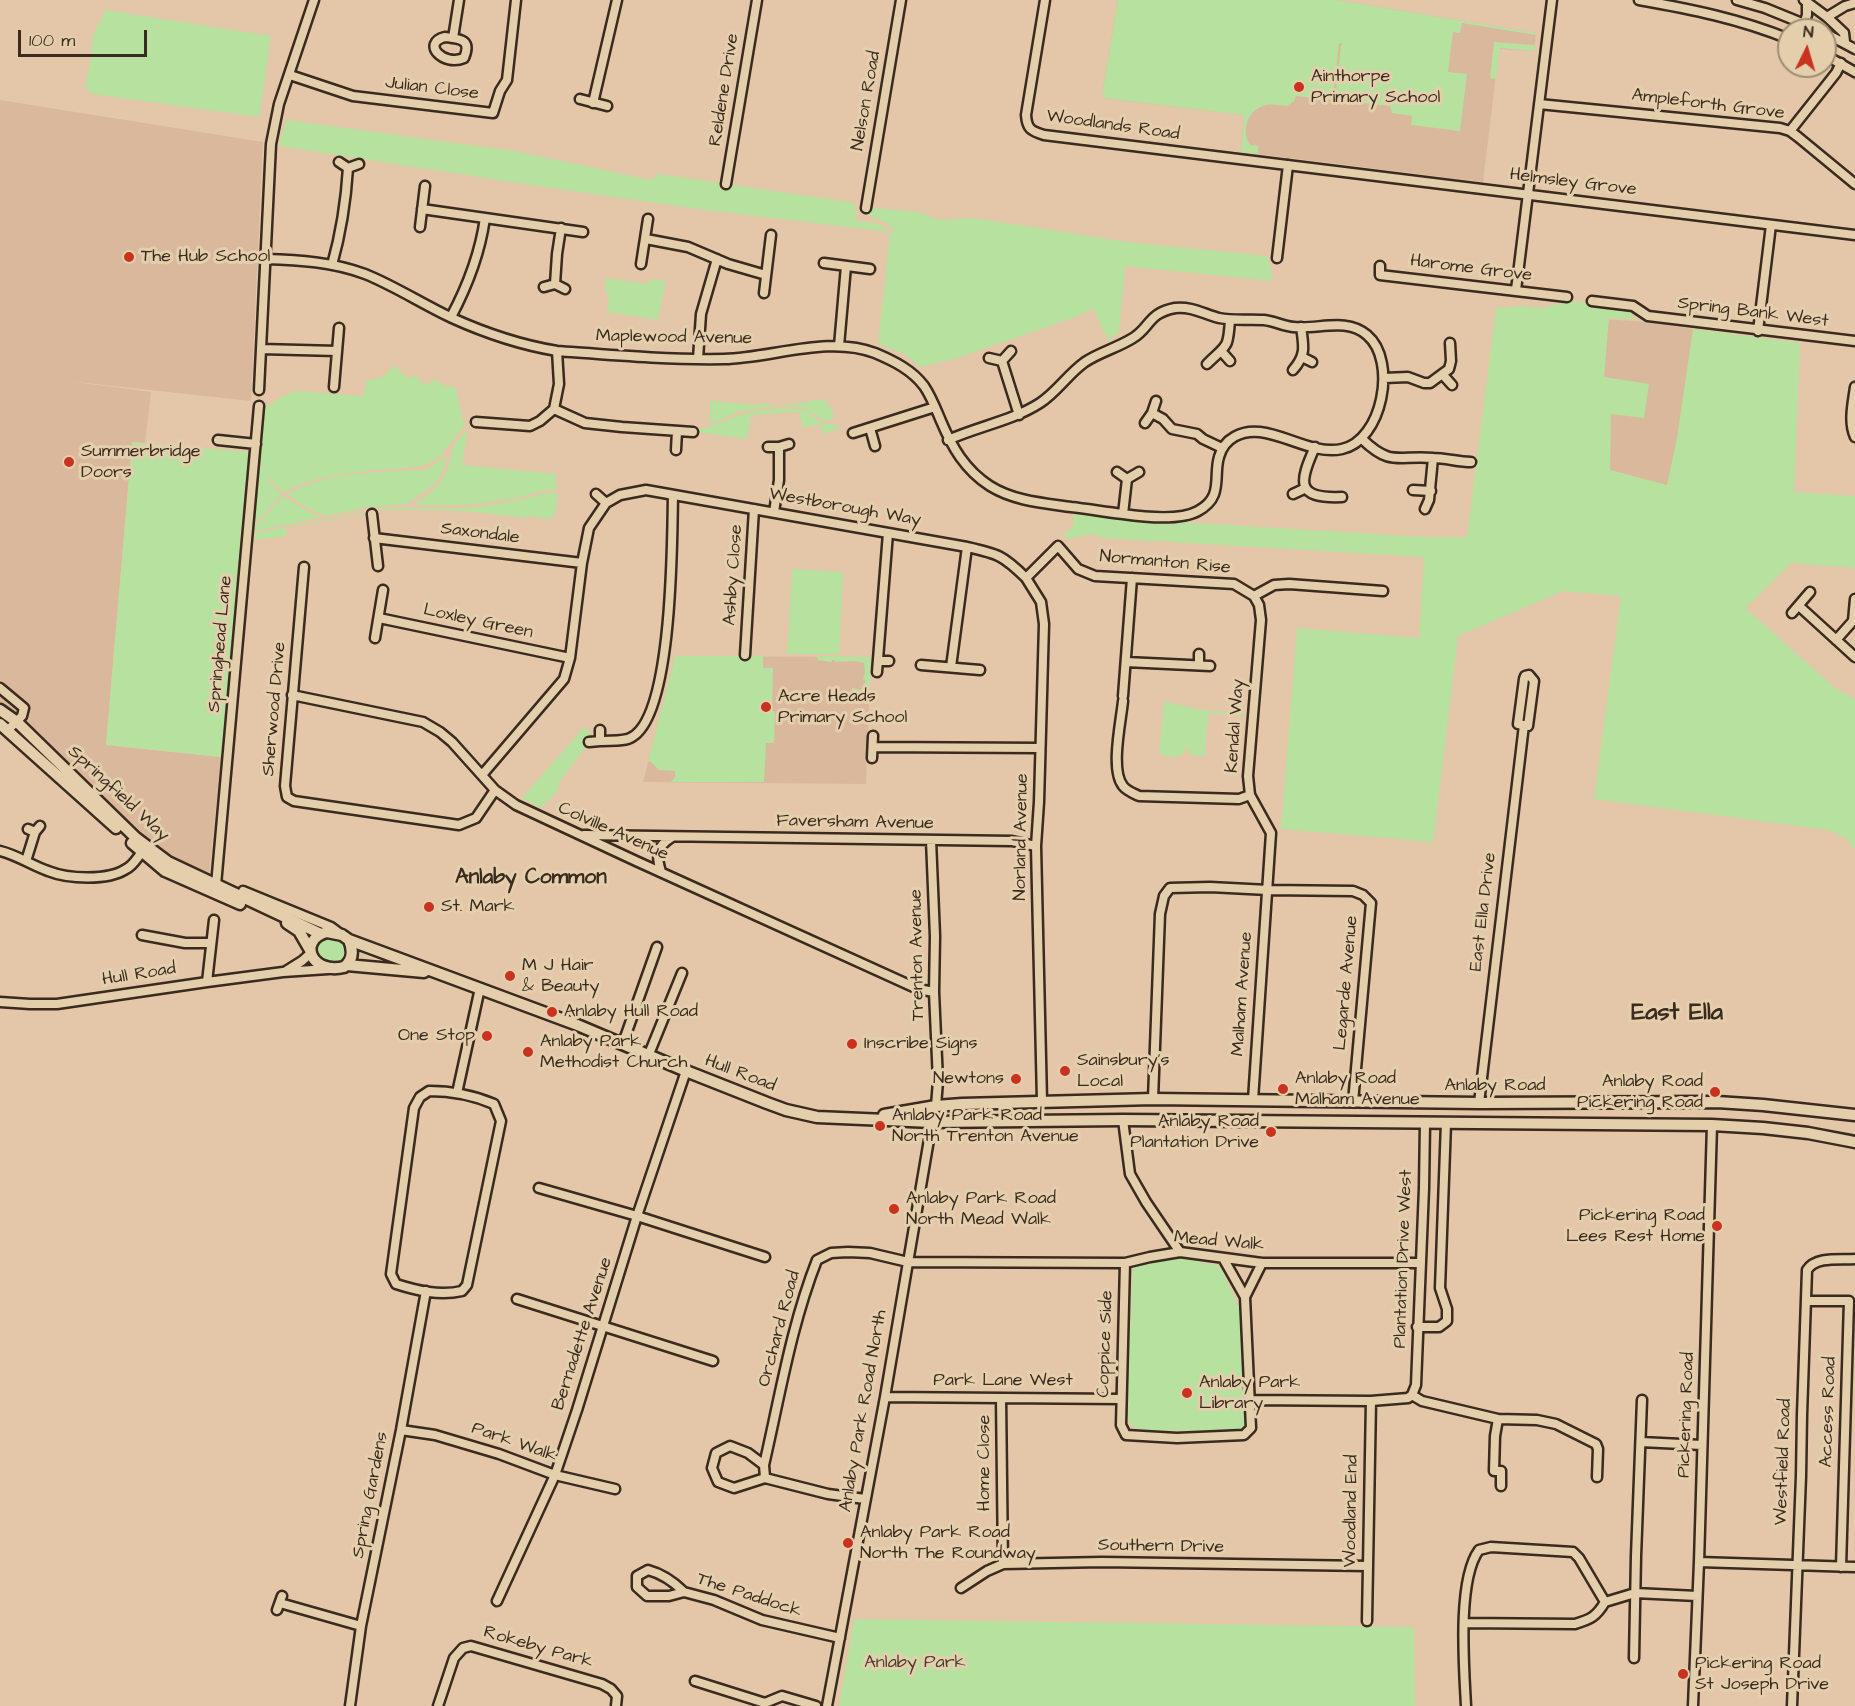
<!DOCTYPE html>
<style>
body{margin:0}
#map{position:relative;width:1855px;height:1706px;overflow:hidden;background:#e3c7a8;font-family:"Architects Daughter",sans-serif}
canvas{display:block}
.north{position:absolute;left:1777px;top:18px;width:60px;height:60px;box-sizing:border-box;background:#e4cfad;border:2px solid #a08d74;border-radius:50%;rotate:5deg;font-size:16px;font-weight:700;line-height:24px;text-align:center;color:#3b2a1e}
.north::after{content:'';display:block;margin:auto;width:21px;height:27px;background:#c8321e;clip-path:polygon(50% 0,100% 100%,50% 72%,0 100%)}
.scale{position:absolute;left:18px;top:30px;width:129px;height:27px;box-sizing:border-box;border:3px solid #3b2a1e;border-top:0;padding-left:8px;font-size:18px;line-height:21px;white-space:nowrap;color:#3b2a1e;-webkit-text-stroke:4px #e4cfad;paint-order:stroke}
</style>
<div id="map">
<canvas width="1855" height="1706"></canvas>
<div class="north">N</div>
<div class="scale">100 m</div>
</div>
<script>
const context = document.querySelector('canvas').getContext('2d');
context.lineJoin = 'round';
function fillPath(path, color) {
  context.fillStyle = color;
  context.fill(path, 'evenodd');
}
function strokePath(path, color, width, dash) {
  context.strokeStyle = color;
  context.lineWidth = width;
  context.lineCap = dash ? 'butt' : 'round';
  context.setLineDash(dash || []);
  context.stroke(path);
}
function label(font, color, halo, rows, align = 'center') {
  context.font = font + ' "Architects Daughter",sans-serif';
  context.lineWidth = 6;
  context.setLineDash([]);
  context.textBaseline = 'middle';
  context.strokeStyle = halo;
  context.fillStyle = color;
  for (const [text, x, y, turn = 0] of rows) {
    context.save();
    context.translate(x, y);
    context.rotate((+turn || 0) * Math.PI / 180);
    context.textAlign = isNaN(turn) ? turn : align;
    if (halo) context.strokeText(text, 0, 0);
    context.fillText(text, 0, 0);
    context.restore();
  }
}
const built = new Path2D(`
 M1118,0h218l200,33 -2,18 -35,-2 -16,133 -242,-30 3,-37 -140,-17 -2,-2z
 M0,100l263,42 -12,259 -184,-20 84,11 -6,51 -13,-1 -26,303 115,12 -13,128 -68,-37 -113,-111 -27,-21z
 M1601,319l47,3 52,8 -15,171 -110,-4z
 M675,656l196,1 -5,127 -223,-2z`);
const green = new Path2D(`
 M1118,0h218l200,33v2l-74,-12 -2,10 -7,-1 -5,40 19,2 -7,57 -49,-6 1,-9 -20,-3 -2,-7 -55,-6 6,-55 2,-1 -4,-1 -6,57 -37,-4 -2,5 -7,5c-8,-1 -17,-3 -24,0 -16,5 -22,26 -13,39l8,1v8l-17,-2 3,-37 -140,-17 -2,-2z
 M106,10l165,26 -12,81 -167,-23 -7,-8 6,-26 2,-25z
 M1494,42l41,3 -1,6 -34,-3 -4,31 -6,-1z
 M286,120l228,31 137,29 7,-6 191,28 6,2 2,18c12,-1 26,1 34,11l4,-2c-7,-11 -19,-10 -29,-18l-1,-6 54,5 19,8 36,-2 153,24 141,14 5,25 -148,-15 -6,66 -11,8 -15,-31 -20,9 -119,41 -34,8 -16,-13 -26,-10 12,-111 -8,-2 -184,-22 -147,-21 -272,-42z
 M605,278l44,6 1,-5 16,2 -8,39 -51,-8 2,-18 -4,-1z
 M1569,301l39,4 19,5 10,9 -28,-1 -5,59 45,7 -5,34 -33,-4 -1,56 57,15 10,-47 16,-109 107,14 -6,149 61,4v72l-64,-5 -46,45 91,81 19,10v151l-9,-12 -18,-8 -234,-31 27,-203 -58,-5 -105,45 -25,206 -152,-13 16,-201 122,10 5,-81 -321,-19 -9,-4 -28,5 -2,-5 9,-7 1,-13 46,6 58,2 247,15h42l29,-229 25,-2 21,2z
 M394,365l13,13 10,-2 6,8 6,-1 7,-4 8,7h5l7,2 8,37 -16,22 -4,3v2c-20,21 -43,15 -70,18 -31,4 -63,6 -91,23l-14,-16 -1,2 13,16 -23,26h-4l4,-52 4,-4 -5,-8 5,-49 10,-4 7,-6 16,-7 68,5 4,-16 16,-3z
 M811,400h13l7,8 3,9 -5,4 -8,-2 -15,-11 -26,-3 30,-3z
 M710,401l44,4 1,-1 7,1 1,-2 14,3 -36,5 -31,13z
 M779,408l28,2 13,12 23,5 -20,7 -3,-10 -17,4 -4,-16 -48,3 -4,24 -50,-7 -1,-4h8l45,-16z
 M468,430l-6,35 94,9v16h-10l-30,8 -33,5 -23,2h-46c12,-9 24,-17 31,-30 10,-19 1,-29 23,-45z
 M132,442l116,10 -27,305 -115,-12z
 M446,456l-1,8 -4,12 -8,9 -26,19 -42,4 -38,8 -20,-8 -20,-14c37,-22 92,-22 135,-24l7,-2z
 M546,493h12l-3,22 -7,4 -20,-3 -1,2 -63,-7 -69,-1 -17,1v6h-4l-1,-7c30,-4 60,0 90,-2 28,-2 56,-8 83,-15z
 M283,496l28,17 11,4 -67,14 -1,-6h3z
 M370,511l1,4 -4,1 -1,-3 -81,15 2,8 -32,4v-7z
 M792,569l51,3 -4,82h-52z
 M675,656h88v12h10l-1,43h3l-1,32h-8l-2,39h-93l4,-5v-6l-16,-1 -8,-8h-3z
 M816,656l55,1 -1,36h-18v-5l9,2 2,-2v-4l2,-1v-3l-2,-1 2,-7 -1,-9 -9,-2 -20,1v-2h-3l-1,2 -13,-2z
 M1164,701l35,9 45,3v3l-36,-3 -3,43 -15,-1 -2,-7 -2,-1 -3,8h-4l-1,2h-14v-3h-5z
 M584,727l7,5 -5,5 -1,11 -27,36 2,4 -19,20 -19,-10z
 M323,938l15,2 10,5 2,8c-12,17 -16,11 -33,6 -2,-11 -3,-15 6,-21z
 M1182,1258l38,8 20,44 7,116 -7,5 -97,-1 -11,-4 -6,-10 7,-150 18,-6z
 M854,1619l560,8 1,79h-576z`);
const minor = new Path2D(`
 M1045,0l-19,115c1,14 5,16 18,20l811,100
 M1639,0c52,9 101,19 150,39
 M1737,0l28,8 54,22
 M1804,0l23,17 17,16 1,9
 M1827,17l18,-11 10,-3
 M1802,30l5,-15v-12
 M1825,33l30,16
 M445,37c15,2 27,2 19,21 -21,9 -43,-15 -19,-21z
 M453,38l6,-38
 M1825,55l30,17
 M290,75l63,21 140,17 7,-22 7,-11 9,-80
 M580,99l27,7
 M593,103l24,-103
 M1539,104l241,24 10,3 8,6 57,47
 M1790,131l46,-58 5,-10
 M339,162l9,6 11,-4
 M726,184l31,-184
 M866,208l35,-208
 M422,209l161,23
 M420,227l5,-41
 M646,239l42,8 40,17 38,11
 M1277,258l11,-93
 M265,259c34,1 68,3 100,15 30,12 57,30 87,44 33,15 69,27 105,33 55,4 112,9 167,8 48,-1 105,-24 151,-6 19,8 37,17 49,33 7,10 12,23 17,35 11,26 24,49 49,65 24,15 53,17 81,21 17,2 35,5 52,7 21,3 57,7 75,-3 26,-14 15,-34 21,-54 5,-19 23,-27 41,-25 27,3 55,23 82,17 40,-8 56,-88 25,-114 -21,-18 -49,-5 -74,-8 -10,-1 -19,-6 -29,-7 -15,-1 -30,1 -45,-2 -15,-4 -28,-12 -44,-10 -27,5 -25,20 -42,30 -16,10 -33,14 -48,24 -17,12 -28,30 -45,41 -28,18 -61,23 -92,37
 M824,263l46,6
 M641,264l7,-45
 M332,265c9,-32 14,-64 16,-97
 M1380,266v9l187,22
 M555,284l2,-30 4,-26
 M544,287l11,-3 10,5
 M1516,290l36,-290
 M764,293l7,-58
 M1592,301l41,5 15,10 207,25
 M451,317c17,-32 29,-63 34,-99
 M1758,331l13,-106
 M839,346l7,-80
 M261,349l76,2
 M1222,352l8,9
 M1302,357l10,5
 M989,358l13,3 9,-10
 M698,359l3,-45 16,-55
 M1002,361l17,54
 M1207,364c20,-20 21,-14 23,-44
 M1293,370c13,-15 11,-23 8,-43
 M1443,375l9,10
 M1384,378l24,-1 16,6h6l19,-14 2,-8 -1,-18
 M334,387l5,-59
 M1855,387c-2,15 -7,35 0,50
 M259,390l12,-246 8,-40 35,-104
 M554,409l31,14 37,4 71,5
 M1152,413l11,6 9,10 25,5 6,5 19,9
 M476,422l54,4 10,-5 14,-12 5,-25 -2,-33
 M1145,423l7,-10 4,-12
 M870,428l5,18
 M853,433l82,-26
 M1362,439c29,28 36,16 71,19 13,0 25,4 38,4
 M218,440l38,4
 M768,447h11l10,-3
 M1315,447c-16,35 -20,52 27,50
 M676,450l1,-19
 M1117,472l10,7 12,-7
 M1413,490l18,1
 M596,494l10,9
 M1293,494l13,-6
 M1425,509l4,-9 4,-42
 M774,512l5,-32v-33
 M372,514l6,52
 M1123,514l4,-35
 M374,538l208,25
 M304,567l-19,219 2,11 7,4 165,24 17,-7 19,-28
 M1026,578l15,24 3,22 -5,178 -3,44 6,255
 M1799,606l56,51
 M1792,613l18,-21
 M379,618l191,40
 M375,638l8,-48
 M1836,640l17,-19 2,-22
 M745,655l9,-146
 M878,661h11
 M1126,662l84,4
 M921,665l59,5
 M1199,665v-11
 M951,667l16,-120
 M877,672l11,-139
 M1529,675l5,6 -6,45 -10,-2 6,-45 1,-3z
 M0,688l24,20 -2,8 -14,14
 M292,695l131,27 17,10 12,10 43,48 21,15 120,56 282,128 16,3
 M1123,696l9,-118
 M1123,701c-2,21 -13,69 0,85 4,5 10,7 16,10l100,3 11,-4
 M600,741c9,-1 25,1 32,-4 41,-23 40,-196 41,-242
 M589,742l11,-1v-11
 M873,747l167,1
 M872,758l1,-22
 M482,775l82,-96 6,-21 12,-95 7,-35 17,-25 14,-8 26,-5 321,57c31,7 36,8 59,31l32,-32 20,23 17,7 139,8 20,12 20,-11 15,-1 94,7
 M28,829l7,3 5,-6
 M584,835l428,6 24,5
 M931,840l4,96 -1,56 4,89 -2,25
 M0,851c17,4 31,14 48,20 20,8 60,10 78,-2 7,-3 11,-11 16,-17
 M26,861l9,-29
 M661,872c-5,-17 -5,-25 11,-35
 M216,885l43,-479
 M243,891l88,36 8,6
 M142,935l43,8h25
 M286,971l16,-10 9,-8
 M207,982l7,-62
 M0,1002l30,2h27l150,-22 76,-10 45,-3
 M623,1043l34,-96
 M649,1054l33,-81
 M429,1091c23,0 44,4 65,13l7,17 -34,164 -5,6c-22,5 -44,0 -66,-7l-5,-10 23,-166 6,-11z
 M457,1093l23,-105
 M1153,1099l7,-185 4,-18 6,-8 40,-1 58,3 85,1 10,4 8,8 -18,199
 M1253,1100l18,-267 -21,-38 -2,-19 13,-156 -2,-15 -5,-9
 M1479,1103l45,-378
 M1123,1120l7,54 16,28 34,50
 M539,1188l98,28 128,41
 M1223,1258l22,39
 M1125,1263l-4,162 5,10 51,3 67,-3 7,-7 -6,-131 17,-34
 M517,1299l196,62
 M1806,1301h43l-8,266
 M1417,1327h22l8,-6v-12l-7,-21 6,-165
 M1412,1395l4,-10 8,-197 1,-65
 M885,1397l236,2
 M1001,1398l2,166
 M1250,1400l121,1 37,-3 4,-3 10,6 76,18 39,1 19,4 40,20 2,5 -1,28
 M1498,1419l-3,17 -1,35h7v15
 M401,1430l34,5 64,19 56,21 60,14
 M1641,1442l61,3
 M764,1465c16,-69 27,-139 53,-205l14,-7 17,-1 22,1 38,9 217,1 25,-6 30,-5 82,11h158
 M765,1478l-31,10 -16,-6 -6,-14 4,-15 14,-7 18,7 16,12 1,13 63,16 37,5
 M1699,1562l156,5
 M961,1588l26,-17 16,-7 99,-2 266,4
 M684,1592c-11,-11 -21,-18 -36,-22l-11,6v11l10,9h22l15,-4 30,8 48,20 78,18
 M497,1601l58,-126 22,-65 60,-194 49,-145
 M280,1603l81,23
 M277,1610l5,-14
 M1367,1621l4,-220
 M1464,1623l111,1c16,-5 21,-7 30,-22
 M1634,1658l2,-102 6,-156
 M695,1681l70,22 17,-7 34,10
 M350,1706l11,-80 40,-196 25,-139
 M438,1706l16,-48 9,-10 8,-2 131,38 9,5 6,7 -1,10
 M827,1706l58,-309 47,-275
 M1466,1706c-2,-39 -9,-126 13,-156l12,-3 82,5 6,6 26,44 30,-9 62,3
 M1693,1706l6,-144 13,-437
 M1792,1706l9,-230 1,-61 5,-145c9,-14 33,-10 48,-11`);
const major = new Path2D(`
 M0,710l17,12 119,116 32,24 153,72
 M0,724l116,104
 M132,843l33,28 75,33
 M287,923l12,8 11,19
 M327,932l15,3 7,5c4,10 5,20 -5,27 -33,8 -47,-27 -17,-35z
 M349,940l226,84 111,47 81,32 19,7 31,7 115,5 191,-2 589,5 51,3 45,5 47,9
 M347,965l77,7
 M884,1115l52,-9 26,-2 191,-5 326,4 238,-1 46,3 92,10`);
const markers = [
 [1299,87,6,"#c8321e"],
 [129,257,6,"#c8321e"],
 [69,462,6,"#c8321e"],
 [766,707,6,"#c8321e"],
 [429,907,6,"#c8321e"],
 [510,976,6,"#c8321e"],
 [552,1012,6,"#c8321e"],
 [487,1036,6,"#c8321e"],
 [852,1044,6,"#c8321e"],
 [528,1052,6,"#c8321e"],
 [1065,1071,6,"#c8321e"],
 [1016,1079,6,"#c8321e"],
 [1283,1089,6,"#c8321e"],
 [1715,1092,6,"#c8321e"],
 [880,1126,6,"#c8321e"],
 [1271,1132,6,"#c8321e"],
 [894,1209,6,"#c8321e"],
 [1717,1226,6,"#c8321e"],
 [1187,1393,6,"#c8321e"],
 [848,1543,6,"#c8321e"],
 [1683,1674,6,"#c8321e"]
];
const poiNames = [
 ["Ainthorpe",1311,77],
 ["Primary School",1311,98],
 ["The Hub School",141,257],
 ["Summerbridge",81,452],
 ["Doors",81,473],
 ["Acre Heads",778,697],
 ["Primary School",778,718],
 ["St. Mark",441,907],
 ["M J Hair",522,966],
 ["& Beauty",522,987],
 ["Anlaby Hull Road",564,1012],
 ["One Stop",475,1036,"right"],
 ["Anlaby Park",540,1042],
 ["Methodist Church",540,1063],
 ["Inscribe Signs",864,1044],
 ["Sainsbury's",1077,1061],
 ["Local",1077,1082],
 ["Newtons",1004,1079,"right"],
 ["Anlaby Road",1295,1079],
 ["Malham Avenue",1295,1100],
 ["Anlaby Road",1703,1082,"right"],
 ["Pickering Road",1703,1103,"right"],
 ["Anlaby Park Road",892,1116],
 ["North Trenton Avenue",892,1137],
 ["Anlaby Road",1259,1122,"right"],
 ["Plantation Drive",1259,1143,"right"],
 ["Anlaby Park Road",906,1199],
 ["North Mead Walk",906,1220],
 ["Pickering Road",1705,1216,"right"],
 ["Lees Rest Home",1705,1237,"right"],
 ["Anlaby Park",1199,1383],
 ["Library",1199,1404],
 ["Anlaby Park Road",860,1533],
 ["North The Roundway",860,1554],
 ["Pickering Road",1695,1664],
 ["St Joseph Drive",1695,1685]
];
const streetNames = [
 ["Julian Close",432,89,7],
 ["Reldene Drive",725,90,-81],
 ["Nelson Road",867,101,-80],
 ["Ampleforth Grove",1708,105,7],
 ["Woodlands Road",1113,126,8],
 ["Helmsley Grove",1573,183,7],
 ["Harome Grove",1471,269,7],
 ["Spring Bank West",1753,313,7],
 ["Maplewood Avenue",674,338,1],
 ["Westborough Way",845,508,10],
 ["Saxondale",480,534,7],
 ["Normanton Rise",1165,563,5],
 ["Ashby Close",734,575,-86],
 ["Loxley Green",478,622,12],
 ["Springhead Lane",221,644,-85],
 ["Sherwood Drive",275,709,-85],
 ["Kendal Way",1236,726,-86],
 ["Springfield Way",118,794,43],
 ["Faversham Avenue",855,823,1],
 ["Colville Avenue",613,832,24],
 ["Norland Avenue",1022,837,-89],
 ["East Ella Drive",1484,912,-83],
 ["Trenton Avenue",918,955,-91],
 ["Hull Road",139,975,-9],
 ["Legarde Avenue",1347,983,-85],
 ["Malham Avenue",1243,994,-86],
 ["Hull Road",740,1074,21],
 ["Anlaby Road",1495,1086],
 ["Mead Walk",1219,1242,5],
 ["Plantation Drive West",1404,1259,-88],
 ["Orchard Road",780,1329,-75],
 ["Bernadette Avenue",583,1334,-72],
 ["Coppice Side",1106,1344,-88],
 ["Park Lane West",1003,1381],
 ["Anlaby Park Road North",864,1411,-80],
 ["Access Road",1829,1412,-88],
 ["Pickering Road",1687,1415,-88],
 ["Park Walk",514,1443,19],
 ["Westfield Road",1784,1462,-88],
 ["Home Close",985,1463,-90],
 ["Spring Gardens",371,1495,-79],
 ["Woodland End",1352,1511,-89],
 ["Southern Drive",1161,1547,1],
 ["The Paddock",749,1596,18],
 ["Rokeby Park",538,1648,16]
];
const parkNames = [
 ["Anlaby Park",915,1663]
];
const quarterNames = [
 ["Anlaby Common",531,879]
];
const districtNames = [
 ["East Ella",1677,1014]
];
fillPath(built, '#dab89c');
fillPath(green, '#b7e19e');
strokePath(minor, '#3b2a1e', 13);
strokePath(major, '#3b2a1e', 15);
strokePath(minor, '#e4cfad', 8);
strokePath(major, '#e4cfad', 10);
for (const [x, y, r, color] of markers) {
  const dot = new Path2D();
  dot.arc(x, y, r, 0, 2 * Math.PI);
  context.fillStyle = color;
  context.fill(dot);
  strokePath(dot, '#e4cfad', 2);
}
label('18px', '#3b2a1e', '#e4cfad', poiNames, 'left');
label('18px', '#3b2a1e', '#e4cfad', streetNames);
label('18px', '#473c2b', '#e4cfad', parkNames);
label('bold 21px', '#3b2a1e', '#e4cfad', quarterNames);
label('bold 24px', '#3b2a1e', '#e4cfad', districtNames);
</script>
